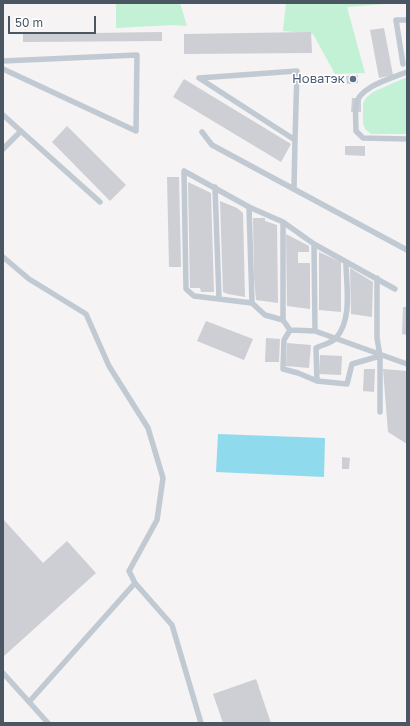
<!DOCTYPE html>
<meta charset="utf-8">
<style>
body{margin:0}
#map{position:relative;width:410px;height:726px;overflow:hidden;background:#f5f3f3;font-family:"Golos Text",sans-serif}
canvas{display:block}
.frame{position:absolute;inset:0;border:4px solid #4a5661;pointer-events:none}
.scale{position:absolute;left:8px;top:16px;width:88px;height:18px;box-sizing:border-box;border:2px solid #4a5661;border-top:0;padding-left:5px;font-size:12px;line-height:14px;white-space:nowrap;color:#4a5661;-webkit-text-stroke:3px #fff;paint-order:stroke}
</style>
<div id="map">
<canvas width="410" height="726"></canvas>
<div class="frame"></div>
<div class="scale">50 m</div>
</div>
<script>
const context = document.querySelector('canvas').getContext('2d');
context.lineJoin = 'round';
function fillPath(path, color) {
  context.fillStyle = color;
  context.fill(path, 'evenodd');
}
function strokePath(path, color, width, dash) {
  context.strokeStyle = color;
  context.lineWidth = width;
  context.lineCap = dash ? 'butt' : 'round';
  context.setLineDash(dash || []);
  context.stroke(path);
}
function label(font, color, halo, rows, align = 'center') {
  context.font = font + ' "Golos Text",sans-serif';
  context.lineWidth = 3;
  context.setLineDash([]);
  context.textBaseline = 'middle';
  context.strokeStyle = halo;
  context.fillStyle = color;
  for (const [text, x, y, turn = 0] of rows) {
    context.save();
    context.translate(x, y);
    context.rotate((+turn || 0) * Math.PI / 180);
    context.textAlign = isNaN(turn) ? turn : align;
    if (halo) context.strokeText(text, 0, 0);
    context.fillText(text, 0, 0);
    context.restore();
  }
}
const green = new Path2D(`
 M116,3h64l7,23 -15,-1 -56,3z
 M286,3h111l-50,4 18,66 -30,1 -22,-40 -30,-3z
 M407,77v57h-36l-6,-5 -2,-6v-20l3,-5 7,-6z`);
const water = new Path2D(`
 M218,434l107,4 -1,39 -108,-5z`);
const building = new Path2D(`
 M384,28l9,47 -14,3 -9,-48z
 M162,32v9l-139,1v-8z
 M311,32l1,21 -128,1v-20z
 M358,75v8l-11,1 -1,-8z
 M184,79l107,65 -10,18 -108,-65z
 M352,98h9v14h-10z
 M67,126l59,59 -16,16 -58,-59z
 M345,146h20v10l-20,-1z
 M167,177h12l2,90h-12z
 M188,182l23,11 3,99h-13l-1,-4h-10z
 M220,201l17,7 6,5 2,84 -17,-3 -5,-2z
 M253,218h12v3l12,4 1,78 -22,-3 -2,-22z
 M286,234l23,12v6h-11v11h12v46l-23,-3z
 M319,252l22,10v50l-22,-2z
 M350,268l23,14 -1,35 -21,-3z
 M403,307h4v28l-5,-1z
 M206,321l47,18 -9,21 -47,-19z
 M266,338l14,1 -1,23h-14z
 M287,343l24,2 -2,23 -23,-2z
 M320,355l22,1 -1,19 -22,-1z
 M364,369h11l-1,23 -11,-1z
 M383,369l24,2v73l-19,-12z
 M342,457l8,1 -1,11h-7z
 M3,519l40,44 24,-22 29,32 -93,84z
 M256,679l15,44h-48l-10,-29z`);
const service = new Path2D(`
 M3,61l134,-6 -1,76 -133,-62
 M403,64l-7,-44h11
 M407,72c-15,6 -49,15 -51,33 -1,8 0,18 0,26l7,7 44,1
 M3,115l97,87
 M202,132l10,13 195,105
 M3,149l17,-17
 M215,187l4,111
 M294,189l1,-49 -96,-62 98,-7 -2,69
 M249,207l3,96
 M314,244l1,87
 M3,257l26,22 57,35 23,52 39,62 15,50 -6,42 -28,51 6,12 37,42 29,98
 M377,278v60l3,18v56
 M395,289l-81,-45 -31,-22 -34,-15 -65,-36 2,118 8,7 58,7 13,12 18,5 7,10 25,1 92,33
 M283,320v-98
 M290,330l-6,10 -1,29 15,4 19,8 30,3 5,-20 28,-8
 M317,381l-1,-33c6,-3 16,-5 20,-10 17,-19 10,-53 10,-76
 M3,673l45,50
 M29,702l106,-119`);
const markers = [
 [353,79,4,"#5c6f8a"]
];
const serviceNames = [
 ["Новатэк",345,79]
];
fillPath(green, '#c3f1d5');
fillPath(water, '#90daee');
fillPath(building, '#cdcfd5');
strokePath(service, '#c1cad2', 5.5);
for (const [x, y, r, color] of markers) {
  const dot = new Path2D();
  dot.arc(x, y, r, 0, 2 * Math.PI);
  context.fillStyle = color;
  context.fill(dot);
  strokePath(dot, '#fff', 1.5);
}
label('13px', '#4e5e75', '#fff', serviceNames, 'right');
</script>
